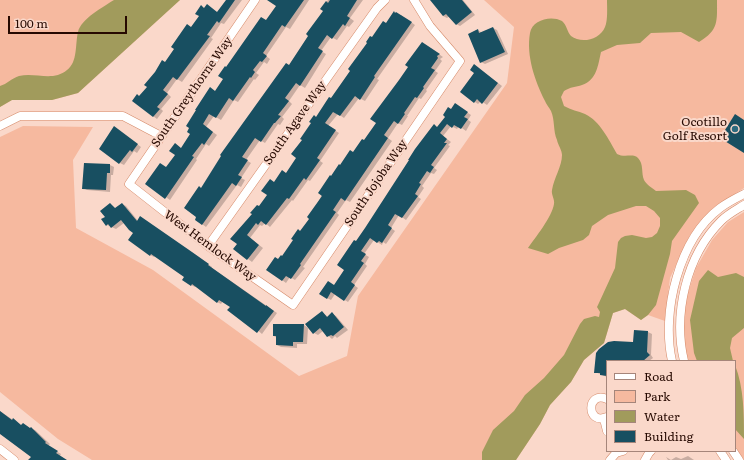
<!DOCTYPE html>
<style>
body{margin:0}
#map{position:relative;width:744px;height:460px;overflow:hidden;background:#fad8ca;font-family:Literata,serif}
canvas{display:block}
.legend{position:absolute;left:606px;top:360px;width:130px;height:92px;box-sizing:border-box;background:#fad8ca;border:1px solid #a5857a;margin:0;padding:5px 7px;list-style:none;font-size:12px;color:#260901}
.legend li{display:flex;align-items:center;gap:8px;height:20px}
.legend b{width:20px;border:1px solid #a5857a}
.scale{position:absolute;left:8px;top:16px;width:119px;height:18px;box-sizing:border-box;border:2px solid #260901;border-top:0;padding-left:5px;font-size:12px;line-height:14px;white-space:nowrap;color:#260901;-webkit-text-stroke:3px #fad8ca;paint-order:stroke}
</style>
<div id="map">
<canvas width="744" height="460"></canvas>
<ul class="legend">
<li><b style="height:5px;background:#fff"></b>Road</li>
<li><b style="height:11px;background:#f6b99f"></b>Park</li>
<li><b style="height:11px;background:#a19b5c"></b>Water</li>
<li><b style="height:11px;background:#184f61"></b>Building</li>
</ul>
<div class="scale">100 m</div>
</div>
<script>
const context = document.querySelector('canvas').getContext('2d');
context.lineJoin = 'round';
function fillPath(path, color) {
  context.fillStyle = color;
  context.fill(path, 'evenodd');
}
function strokePath(path, color, width, dash) {
  context.strokeStyle = color;
  context.lineWidth = width;
  context.lineCap = dash ? 'butt' : 'round';
  context.setLineDash(dash || []);
  context.stroke(path);
}
function label(font, color, halo, rows, align = 'center') {
  context.font = font + ' Literata,serif';
  context.lineWidth = 4;
  context.setLineDash([]);
  context.textBaseline = 'middle';
  context.strokeStyle = halo;
  context.fillStyle = color;
  for (const [text, x, y, turn = 0] of rows) {
    context.save();
    context.translate(x, y);
    context.rotate((+turn || 0) * Math.PI / 180);
    context.textAlign = isNaN(turn) ? turn : align;
    if (halo) context.strokeText(text, 0, 0);
    context.fillText(text, 0, 0);
    context.restore();
  }
}
const green = new Path2D(`
 M0,0h180l-102,93 -26,7h-40l-12,7z
 M484,0h260v188l-31,20 -23,27 -20,43 -5,43 -17,-6 -7,5 -16,-11 -12,4 -9,30 -20,17 -13,22 -21,23 -10,19 -24,36h-424l-34,-21 -58,-47v-255l23,-11 70,1 -20,33 3,68 77,42 146,106 48,-20 11,-60 149,-213 7,-56z
 M744,212v248l-9,-14v-85h-49l-4,-25 4,-37 10,-31 16,-28 16,-18z`);
const water = new Path2D(`
 M114,0h66l-102,93 -26,7h-40l-12,7v-21c7,-2 12,-8 19,-10 16,-4 34,6 48,-6 11,-8 8,-26 11,-38 3,-13 25,-25 36,-32z
 M607,0h110c0,21 2,30 -18,42l-18,-10 -30,1 -11,10 -23,2 -16,7c-3,13 -4,28 -19,33 -6,2 -12,2 -18,6l-3,6 3,9c7,4 14,5 21,8 15,7 24,26 32,40 7,4 17,-1 21,4 6,6 3,15 6,22 2,4 8,8 12,11l30,-1 9,5 4,8 -27,38 -2,13 -14,51 -8,10 -7,5 -16,-11 -12,4 -9,30 -20,17 -13,22 -21,23 -10,19 -24,36h-34v-8l11,-22 21,-19 11,-16 19,-17 20,-23 16,-31 4,-5 11,-3 4,1 1,-5 -3,-5 1,-2 17,-37 3,-26 3,-4 4,-2 7,-1 14,3 6,-1 5,-4 3,-7v-8l-6,-7 -8,-5h-10l-28,9 -16,11 -3,9 -6,5 -24,8 -11,6 -20,-6c7,-10 24,-31 26,-44 1,-5 -3,-9 -2,-14 2,-12 10,-24 10,-35 0,-5 -4,-10 -5,-15 -4,-9 -2,-20 -6,-29 -2,-4 -5,-7 -6,-10 -10,-20 -19,-45 -15,-68 2,-13 21,-18 32,-12 5,4 5,11 9,15 10,8 29,4 34,-9 3,-7 2,-19 2,-27z
 M708,270l10,7 18,-4 8,4v51l-12,10 -2,10 3,13h-36l-3,-8 -4,-33 9,-39z
 M735,365c9,23 9,49 9,74l-9,-10z`);
const shadow = new Path2D(`
 M226,0h16l-18,24 -3,-1 -10,15 2,1 -31,43 -5,-3 -10,14 4,4 -10,12 2,2 -6,8 -4,-3 -13,-19 65,-88 6,-1 7,5 9,-12z
 M274,0h35l-19,29 -4,-2 -20,29 4,3 -3,5 -3,-2 -8,11 3,2 -4,5 -1,-1 -16,23 -4,-2 -13,20 -7,-4 -8,11 11,8 -8,11 -3,-2 -10,15 1,1 -27,40 -23,-16 20,-16 15,-19 34,-57 61,-86z
 M328,0h35l-13,18 4,3 -5,6 -2,-1 -10,14 -6,-3 -10,14 5,3 -21,34 -5,-3 -11,16 3,3 -10,13 2,2 -4,6 -2,-1 -13,19 -5,-3 -14,20 5,3 -10,15 4,2 -4,7 -4,-2 -31,42 -4,-3v-35l87,-123 36,-55 -3,-3z
 M431,0h32l12,15 -15,11 -4,-2 -6,-8 -3,2 -4,-2z
 M401,15l14,10 -38,54 2,1 -14,21 -6,-3 -15,20 -6,-4 -10,12 11,7 -19,28 3,2 -13,18 -2,-1 -15,21 -1,-1 -22,27 -5,-4 -3,3 -2,-1 -10,13 13,10 -11,14 -4,-3 -13,-10 24,-42 9,-12 6,-12 12,-9 12,-17 5,-17 69,-101 14,-15z
 M493,28l4,2 11,24 -23,10 -4,-2 -3,-32 4,3z
 M426,45l17,12 -3,2 2,2 -7,10 3,2 -12,17 1,1 -6,8 -2,-1 -12,18h1l-6,9 -4,-2 -10,15 4,3 -42,61 -4,-2 -9,13 2,2 -36,52 2,1 -10,12 -5,-3 -4,6 -4,-3 -3,-20 4,-3 27,-39 21,-41 9,-11 25,-25z
 M478,68l24,18 -15,19 -6,-4 -3,3 -3,-2z
 M459,107l12,8 -3,5 3,2 -5,9 -7,-5 -2,3 -6,-3 -8,10 8,6 -3,3 2,1 -16,22 3,2 -3,4 -3,-1 -9,13 2,2 -6,9 3,2 -15,21 -7,-5 -8,13 4,3 -9,13 -3,-2 -1,3 -8,-5 -10,14 5,3 -4,7 2,2 -13,19 4,3 -10,14 -13,-8 -4,6 -4,-2 18,-28 12,-28 81,-114 13,-18z
 M118,130l23,17 -4,6 -3,-2 -10,14 -4,-2z
 M110,165l4,2 -1,8h-2l-1,17 -23,-2 -4,-2z
 M110,204l6,5 6,-5 4,2 12,15 59,35 15,11v1l65,45 -15,21 -31,-27 -8,-6 -2,3 -4,-2 -21,-16 -1,1 -4,-2 -5,-8 -31,-21 -1,1 -4,-2 -15,-22 -11,-10 -8,6 -9,-4 -1,-8z
 M322,312l6,5 4,-3 4,2 12,14 -11,8 -2,-2 -3,3 -9,-8 -5,4 -4,-2z
 M304,325l4,3 -1,16h-10v4l-16,-1 -4,-2v-7l-3,-2z
 M635,331l13,1 4,2 -1,21 2,3 -4,3h-42v16l-12,-5 2,-19 37,-9z
 M0,411l13,9v-1l9,7 13,4 15,14 -2,2 13,8 -1,2 6,4h-33l-1,-3 -32,-24z
 M688,456l6,4h-26l-2,-3 5,3 5,-3 5,2z`);
const building = new Path2D(`
 M226,0h9l-16,23 -2,-2 -10,14 3,1 -33,44 -4,-3 -10,13 5,4 -11,13 3,2 -7,8 -21,-16 5,-7 2,2 8,-9 -3,-2 11,-13 7,-12 3,2 9,-13 -3,-2 16,-23 4,3 8,-11 -4,-2 6,-9 3,3 3,-4 10,8z
 M267,0h37l-19,27 -3,-2 -19,28 4,3 -5,6 -2,-1 -7,9 2,2 -4,6 -1,-1 -17,24 -4,-3 -13,20 -7,-4 -6,10 10,8 -9,13 -2,-2 -10,13 2,1 -29,42 -20,-15 15,-21 6,4 9,-12 -6,-4 6,-8 6,5 9,-14 -3,-2 2,-4 -3,-2 10,-16h-1l15,-23 5,4 8,-12 -5,-3 7,-10 1,1 35,-50 5,3 10,-14z
 M330,0h27l-10,16 3,2 -5,8 -2,-2 -11,15 -5,-4 -9,13 5,3 -23,35 -4,-3 -11,15 4,3 -11,14 3,1 -6,7h-1l-13,19 -6,-4 -13,19 6,3 -10,15 4,2 -6,9 -4,-3 -30,42 -7,-5 1,-3 -12,-9 15,-22 2,2 20,-32 -1,-1 66,-92 3,2 19,-29 -2,-2 17,-23 -3,-2 6,-8 2,2z
 M430,0h32l10,12 -16,13 -10,-11 -3,2z
 M394,11l1,2 1,-1 16,10 -38,54 1,1 -15,23 -5,-4 -15,20 -7,-4 -8,11 11,7 -19,28 3,2 -14,20 -2,-2 -15,21 -2,-1 -21,27 -5,-4 -3,4 -2,-2 -9,12 12,10 -12,15 -14,-11 4,-5 -7,-5 22,-25 -2,-1 7,-8 2,1 8,-11 -6,-4 9,-12 4,3 8,-12 4,3 10,-15 -5,-4 11,-14 -2,-1 11,-16 -2,-1 5,-7 2,2 13,-20 2,1 19,-27 -2,-2 19,-26 -1,-1 4,-6 2,1 11,-16 3,2z
 M493,27l12,25 -25,11 -12,-29 10,-5 1,4z
 M422,42l18,12 -3,2 1,2 -7,10 4,2 -12,17 1,1 -7,10 -2,-1 -11,16 1,1 -7,10 -4,-3 -10,14 4,3 -43,63 -4,-3 -8,12 3,2 -36,52 1,1 -10,14 -5,-3 -4,5 -16,-11 9,-13 3,2 3,-4 1,1 11,-16 -2,-1 7,-10 2,2 9,-12 -2,-2 15,-21 -4,-3 12,-18 1,1 8,-12 1,1 10,-15 3,2 9,-13 2,1 12,-17 -6,-4 29,-39 9,-13 -3,-2z
 M474,64l24,19 -16,21 -5,-5 -3,4 -14,-11 14,-19 -4,-3z
 M455,103l13,9 -4,5 4,2 -7,10 -7,-4 -2,3 -5,-4 -7,9 7,6 -3,4h3l-16,22 3,2 -4,6 -3,-2 -8,12 2,1 -6,10 3,2 -16,22 -7,-4 -7,11 4,3 -10,15 -3,-2 -2,2 -7,-5 -9,13 5,3 -5,7 3,2 -13,19 4,3 -11,16 -13,-9 -4,7 -8,-5 9,-13 6,4 10,-15 -7,-5 17,-25 2,1 9,-13 44,-68h-1l7,-11 19,-25 3,3 8,-10 -2,-2 5,-8 3,2z
 M735,114l9,6v33l-24,-15z
 M114,126l24,18 -6,8 -2,-2 -11,14 -20,-15z
 M84,163l26,1v9h-3l-1,17 -24,-1z
 M110,203l5,5 7,-5 15,18 3,-5 52,36 17,12 -1,1 58,41v-1l8,6 -17,22 -30,-23 3,-3 -11,-7 -2,3 -25,-19 -1,2 -9,-6 2,-3 -33,-23 -1,2 -22,-16 5,-7 -4,-3 -8,-10 -10,8 -3,-4 -2,2 -5,-7 4,-2 -5,-6z
 M322,311l5,6 5,-5 12,15 -11,9 -2,-1 -4,2 -7,-9 -7,6 -8,-10z
 M273,324h31l-1,18h-10v4l-17,-1v-9h-3z
 M634,330l14,1 -1,21 3,3 -7,6h-36v15l-7,-1v-2h-6l2,-20 3,-4 9,-7 6,-1 19,1z
 M0,411l12,9 1,-2 8,7 2,-2 7,5 1,-1 15,15 -1,1 13,8 -2,2 11,7h-39l3,-3 -31,-23z`);
const minor = new Path2D(`
 M255,0l-126,184 79,62 85,59 167,-244 -30,-35 -16,-26
 M0,126l20,-10h103l38,20
 M208,246l169,-238 8,-8
 M672,361c-11,-49 7,-122 48,-153 8,-6 16,-10 24,-14
 M684,361c-11,-47 2,-105 37,-140 7,-7 15,-11 23,-16
 M607,399c-21,-9 -21,27 0,18
 M604,419l3,12
 M0,449l14,11
 M720,451l6,9
 M733,451l6,9
 M610,460l6,-7 7,-2
 M645,460l4,-7 2,-2`);
const markers = [
 [735,129,4,"#2b6a7f"]
];
const streetNames = [
 ["South Greythorne Way",192,92,-55],
 ["South Agave Way",295,123,-55],
 ["South Jojoba Way",376,183,-56],
 ["West Hemlock Way",210,246,36]
];
const poiNames = [
 ["Ocotillo",727,122],
 ["Golf Resort",727,136]
];
fillPath(green, '#f6b99f');
fillPath(water, '#a19b5c');
fillPath(shadow, '#0003');
fillPath(building, '#184f61');
strokePath(minor, '#d58867', 9);
strokePath(minor, '#fff', 8);
for (const [x, y, r, color] of markers) {
  const dot = new Path2D();
  dot.arc(x, y, r, 0, 2 * Math.PI);
  context.fillStyle = color;
  context.fill(dot);
  strokePath(dot, '#fad8ca', 1.5);
}
label('12px', '#260901', '#fad8ca', streetNames);
label('12px', '#260901', '#fad8ca', poiNames, 'right');
</script>
